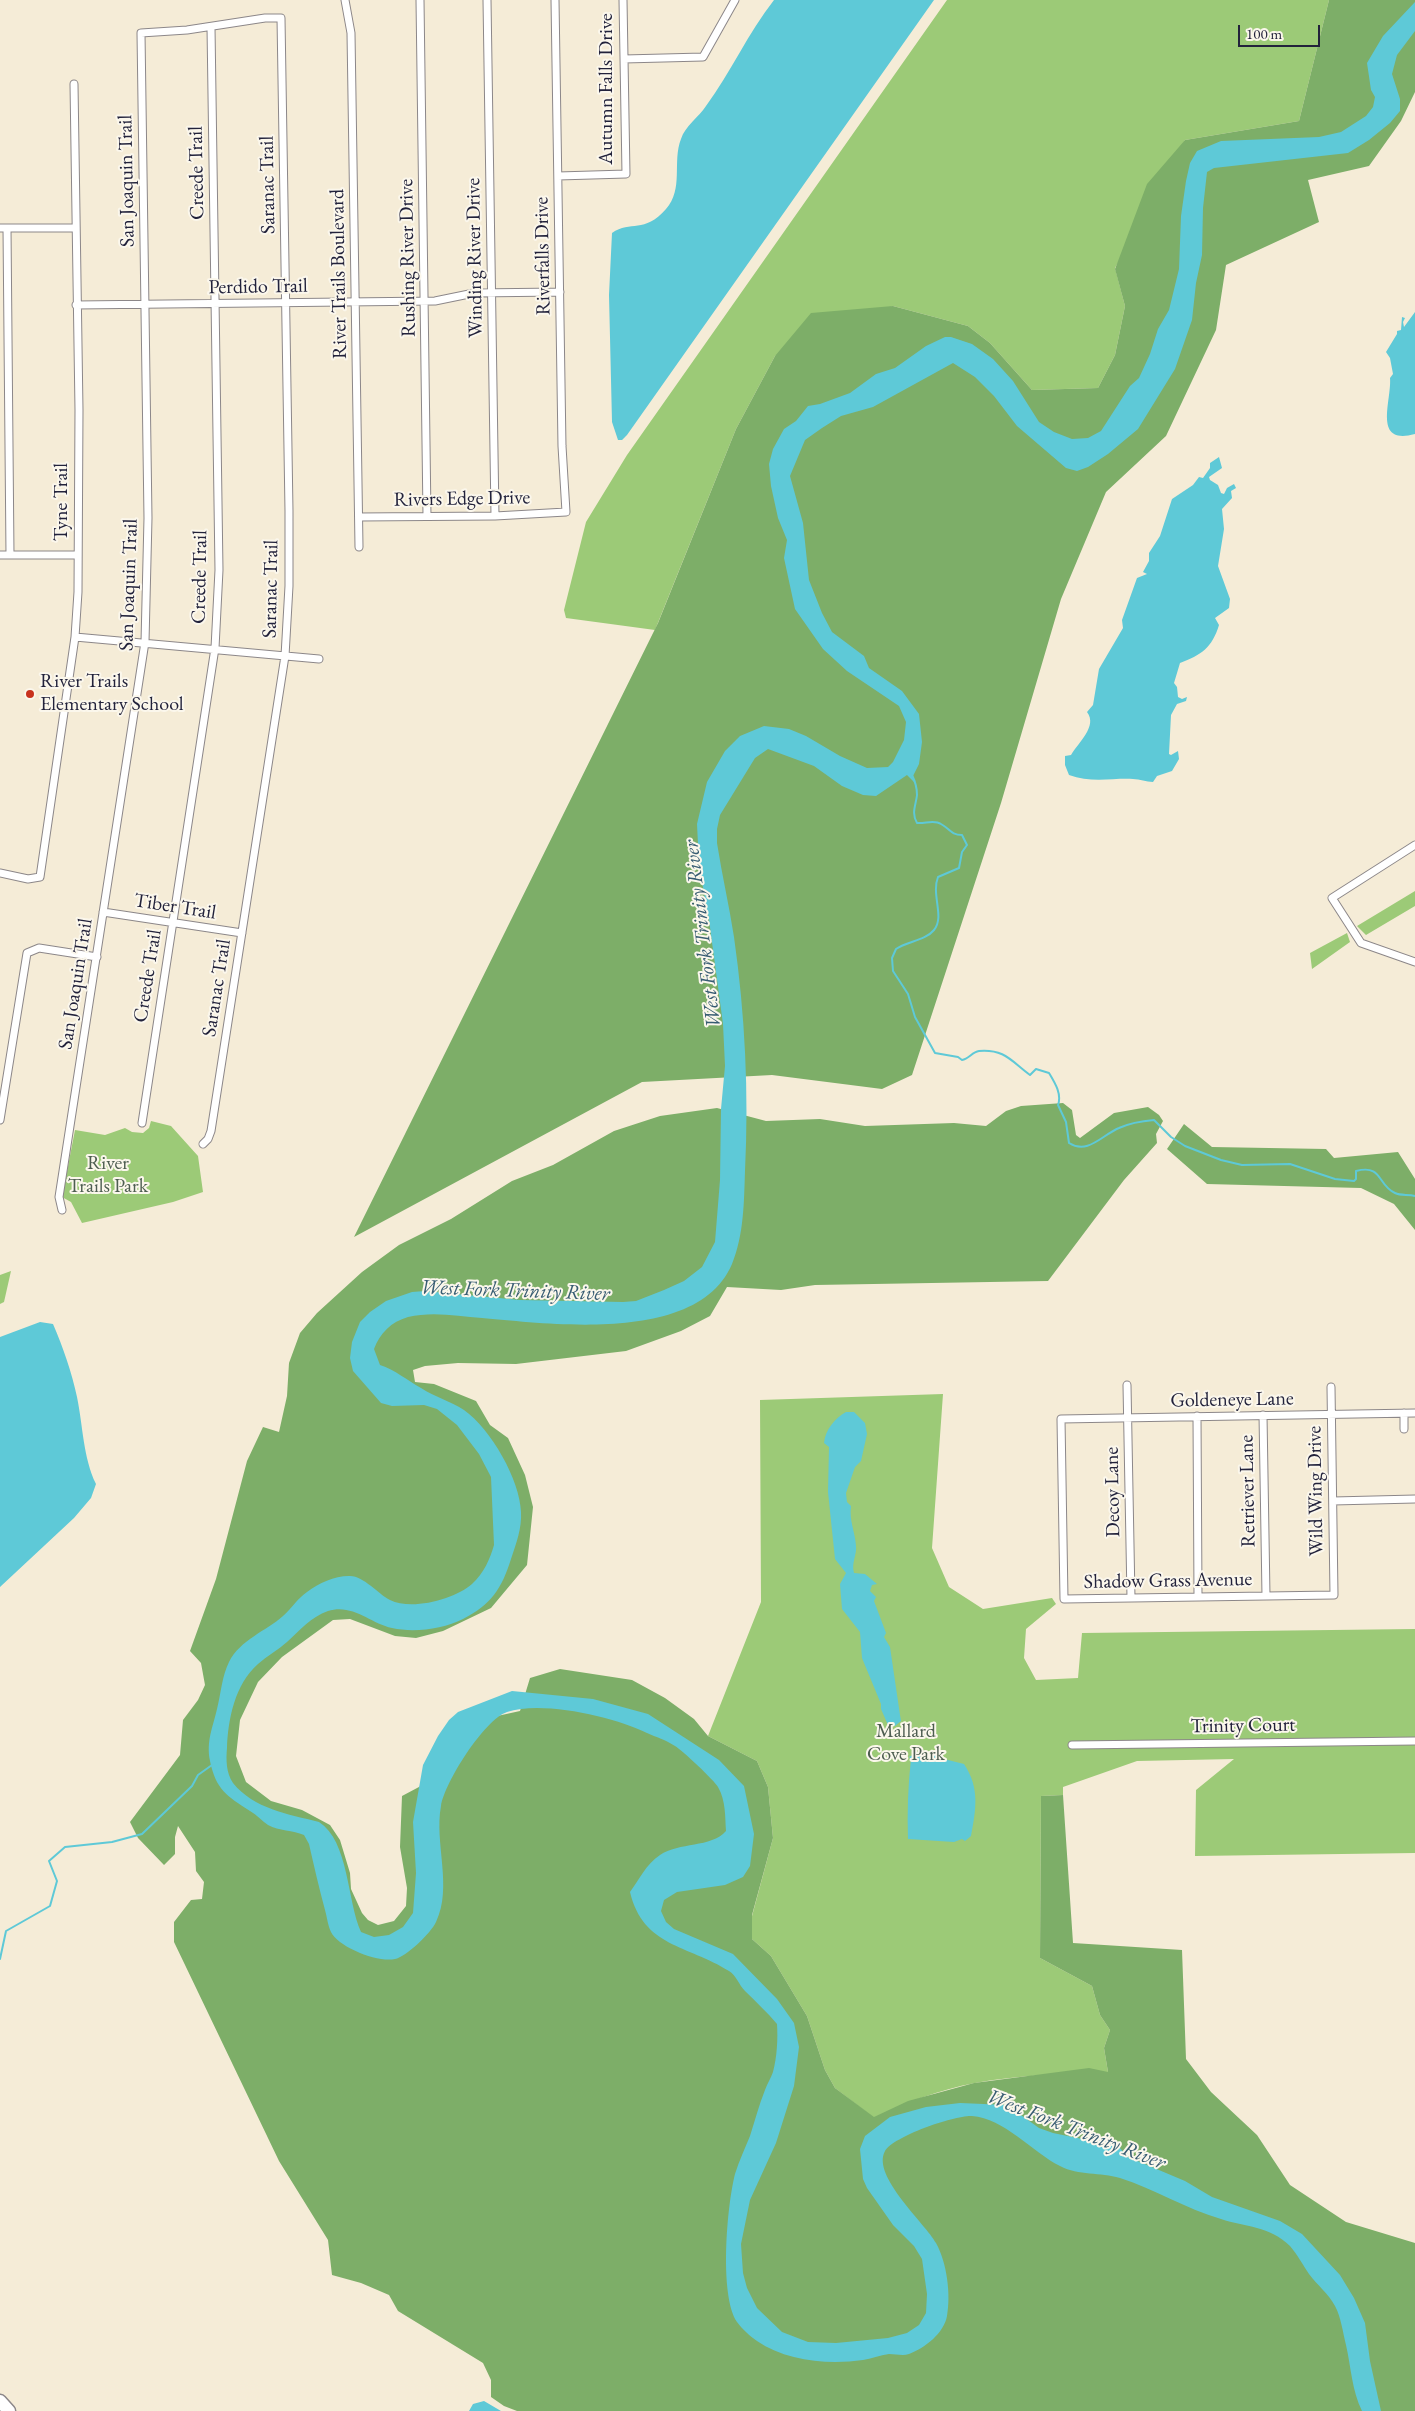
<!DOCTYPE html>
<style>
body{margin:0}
#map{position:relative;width:1415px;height:2411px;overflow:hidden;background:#f5ecd7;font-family:"EB Garamond",serif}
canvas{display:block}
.scale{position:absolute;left:1238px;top:25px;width:82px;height:22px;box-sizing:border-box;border:2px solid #22223b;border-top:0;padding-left:6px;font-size:15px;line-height:18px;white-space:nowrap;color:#22223b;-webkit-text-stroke:4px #fbf7ec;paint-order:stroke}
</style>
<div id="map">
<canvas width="1415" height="2411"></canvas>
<div class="scale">100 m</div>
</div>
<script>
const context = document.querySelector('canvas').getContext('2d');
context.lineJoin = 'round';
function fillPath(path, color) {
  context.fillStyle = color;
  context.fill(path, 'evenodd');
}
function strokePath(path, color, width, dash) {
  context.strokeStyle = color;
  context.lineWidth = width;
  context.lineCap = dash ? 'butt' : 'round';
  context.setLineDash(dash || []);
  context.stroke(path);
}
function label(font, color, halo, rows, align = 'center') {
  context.font = font + ' "EB Garamond",serif';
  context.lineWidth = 4;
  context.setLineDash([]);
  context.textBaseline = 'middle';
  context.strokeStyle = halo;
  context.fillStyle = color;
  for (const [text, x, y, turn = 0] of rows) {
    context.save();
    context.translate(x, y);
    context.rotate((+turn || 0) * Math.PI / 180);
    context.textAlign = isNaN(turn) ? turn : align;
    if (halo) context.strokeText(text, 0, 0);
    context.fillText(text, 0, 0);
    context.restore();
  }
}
const green = new Path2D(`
 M947,0h382l-30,121 -114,19 -70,128 10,38 -10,49 -17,33 -66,2 -42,-47 -22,-17 -75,-20 -118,50 -39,73 -81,201 -89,-12 -2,-8 22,-88 41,-67z
 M1415,891v15l-49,29 -9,-9z
 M1347,933l3,9 -38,27 -2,-16z
 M151,1121l20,5 27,30 5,36 -30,10 -91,21 -11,-21 -9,-5 13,-67 30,5 20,-7 7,4 11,1 6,-5z
 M11,1271l-7,31 -4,2v-29z
 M943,1394l-11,154 17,39 34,22 69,-11 4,6 -30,25 -2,29 12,22 42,-2 4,-45 333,-4v224l-220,3 1,-66 38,-31 -97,2 -74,26v8l-22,1 -1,162 52,28 8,29 10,15 -6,18 4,24c-44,2 -90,3 -133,11 -36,7 -69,19 -101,35l-39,-30 -10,-18 -18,-54 -36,-60 -19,-17v-23l21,-78 -5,-51 -11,-26 -49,-25 53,-134 -1,-202z`);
const forest = new Path2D(`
 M1329,0h86v92l-14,29 -32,45 -61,14 11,42 -93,43 -10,65 -50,106 -60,56 -45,107 -60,204 -89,272 -30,14 -110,-14 -130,7 -288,155 304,-614 78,-194 39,-73 36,-43 82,-7 75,20 22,17 42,47 66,-2 17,-33 10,-49 -10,-37 32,-85 38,-44 114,-19z
 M1063,1103l9,7 4,25 4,3 34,-25 34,-6 11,8 4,6 -7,13 1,9 -33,37 -76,101 -233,4 -34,5 -54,-3 -17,29 -29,15 -55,20 -110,13 -58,-1 -33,3 -12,4 2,12 19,2 42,17 14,24 18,13 17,37 8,32 -6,58 -36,43 -48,23 -27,7 -21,-2 -45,-17 -17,1 -51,37 -24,25 -18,38 -4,36 10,26 25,19 31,9 28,15 10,15 10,33 1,16 11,24 6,7 10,5 16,-4 12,-15 1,-18 -7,-41 2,-51 32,-17 54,-61 32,-7 10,-33 30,-9 72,11 33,18 29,21 14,17 49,25 11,26 5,51 -21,77v24l19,17 36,60 18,54 10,18 39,29 34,-16 66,-18 115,-15 19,4 -4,-24 6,-18 -10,-15 -8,-29 -52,-28 1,-162 22,-1 10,148 109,7 4,109 25,33 46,43 33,50 56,37 69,21v168h-898l-13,-5 -13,-9v-17l-8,-17 -85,-52 -9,-16 -28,-12 -29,-8 -4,-35 -49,-79 -105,-219v-20l17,-22 11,-1 2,-17 -8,-11 -1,-19 -17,-26 -3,11v17l-11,11 -26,-27 -8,-16 50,-67 3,-35 15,-20 7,-15 -4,-22 -11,-12 26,-72 31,-118 16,-34 16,5 8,-36 2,-33 11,-30 17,-20 45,-41 37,-27 52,-26 61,-38 41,-16 61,-34 46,-15 57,-8 49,13 54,-2 45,7 89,-3 32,3 20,-15 15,-5z
 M1184,1124l28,23 114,2 8,9 64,-6 17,27v51l-21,-26 -33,-16 -154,-4 -40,-35z`);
const water = new Path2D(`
 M774,0h160l-307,435 -5,5h-4l-6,-18 -3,-127 3,-62c19,-13 32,1 54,-24 18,-20 6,-47 15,-70 4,-13 18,-22 25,-33 25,-34 42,-73 68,-106z
 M1415,2v29l-18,24 -5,19 8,25v12l-10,12 -21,17 -21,13 -134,15 -7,4 -4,36 -1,47 -6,28 -4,37 -17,49 -37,60 -30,25 -20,13 -11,4 -11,-3 -49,-42 -23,-30 -19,-19 -22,-14 -80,44 -32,9 -19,12 -17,12 -15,36 13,47 6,57 13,33 10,19 32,24 5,12 33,23 17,23 3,28 -3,22 -6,12 2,7 -8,-8 -31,21 -13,-1 -21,-9 -28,-20 -46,-17 -13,9 -35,57 -3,14v14c5,32 12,62 17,94 11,77 15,156 11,234 -1,31 -1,64 -13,93 -34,80 -180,60 -250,54 -24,-2 -50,-7 -74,-1 -17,5 -28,16 -34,32l6,16c15,5 27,15 41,23 14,9 29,13 43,22 27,19 56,70 57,102 1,16 -5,32 -10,47 -9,29 -20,46 -48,60 -20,10 -49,14 -71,9 -22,-5 -40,-25 -64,-17 -17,6 -28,19 -41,31 -9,8 -20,14 -29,22 -23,20 -30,55 -31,84 -1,11 -1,25 6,35 21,26 55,31 86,39 30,19 28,79 42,110l13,5 15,-2 14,-8 10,-14 3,-40 -3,-51 10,-57 15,-29 11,-16 9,-8 54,-21 81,8 55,15 71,46 25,26 10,48 -4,32 -7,11 -18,8 -48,7 -13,8 -3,11 5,11 8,7 59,25 44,45 17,24 5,24 -5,39 -18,57 -26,57 -9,44 2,29 4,15 10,20 25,24 26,10 28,1 52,-5 19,-5 12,-8 7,-12 1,-19 -5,-35 -8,-13 -21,-21 -26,-37 -4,-9 -3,-30 5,-13 25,-19 36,-10 34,-4 47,2 32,23 14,5 34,7h18l14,7 9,10 57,24 27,16 68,24 22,13 38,41 14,23 11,25 5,38 11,50h-19c-10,-20 -11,-44 -16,-66 -3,-12 -5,-28 -11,-39 -6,-12 -18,-21 -26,-32 -6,-9 -12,-20 -19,-28 -20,-20 -45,-19 -69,-27 -35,-10 -66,-30 -101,-41 -20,-6 -41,-2 -60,-12 -28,-14 -56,-48 -88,-50 -17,-1 -78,20 -87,35 -14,25 41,73 51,92 11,20 15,51 11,73 -3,17 -22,32 -38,38 -6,2 -13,0 -20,0 -9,1 -18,5 -26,6 -35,5 -77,1 -106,-19 -7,-5 -15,-12 -20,-19 -18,-27 -10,-117 -2,-148 4,-13 10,-26 15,-38 5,-16 9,-31 15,-46 2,-6 6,-12 8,-18 4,-15 5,-33 4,-48 -10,-12 -21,-22 -32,-33 -6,-6 -9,-16 -16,-20 -41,-26 -86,-24 -99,-79 9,-12 16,-28 30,-37 19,-13 51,-7 66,-24 -1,-14 0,-30 -8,-44 -3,-6 -36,-37 -43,-41 -9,-6 -19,-9 -28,-13 -32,-16 -105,-33 -140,-21 -23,8 -62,70 -66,94 -7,37 12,81 -5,116 -5,11 -30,35 -41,37 -17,4 -57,-12 -64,-27 -3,-6 -4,-15 -6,-22 -6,-22 -11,-44 -16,-66l-5,-9c-11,-5 -25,-4 -36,-10 -6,-4 -11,-10 -18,-14 -23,-15 -34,-21 -40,-50 -4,-20 3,-34 7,-52 4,-16 5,-33 12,-47 11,-22 37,-31 54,-46 9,-8 15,-18 24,-24 12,-9 27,-16 42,-16 14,-1 29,18 41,24 22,11 65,-1 82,-16 12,-11 18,-25 22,-39l-3,-68 -12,-23 -22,-29 -20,-16 -13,-4 -32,1 -11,-3 -28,-32 -3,-13 2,-16 8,-20 10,-10 16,-11 26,-9 13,-1 95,9 103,2 13,-1 28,-11 20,-9 18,-14 13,-25 5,-62 1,-71 4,-43 -2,-42 -14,-104 -10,-55 -2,-41 10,-42 18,-31 15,-15 24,-10 25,3 17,7 34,20 27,12 21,-1 5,-5 11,-22 2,-18 -7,-16 -52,-35 -24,-22 -28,-40 -11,-51 3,-18 -9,-22 -7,-32 -2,-22 4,-15 11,-20 12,-8 12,-15 12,-2 30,-11 26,-19 19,-6 31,-22 19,-9h6l21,7 21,15 20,22 26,41 15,10 18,7 16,-1 13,-7 29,-45 9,-8 11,-24 8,-25 11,-19 10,-41 2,-53 5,-35 4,-18 7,-12 24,-10 98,-4 22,-5 25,-16 7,-9 2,-10 -4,-7 -4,-27 16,-27z
 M1415,312v122c-43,12 -23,-34 -25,-56l3,-4 -3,-16 -4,-6 11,-18v-3l4,-1 1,-13 3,1 -2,4 1,5z
 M1219,457l3,11 -13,9 1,3 8,5 3,8 3,1 3,-6 7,-4 2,4 -5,3 1,7 -10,11 2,20 -6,37 12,33 -1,9 -14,10 4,7c-7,23 -18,30 -39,38l-6,20 3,4 1,10 4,2 5,-2 -1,4 -9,3 -6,11 -2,39 2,1 7,-4 1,8 -7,12 -15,5 -4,6c-7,0 -13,-3 -20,-3 -21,-1 -43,4 -64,-4l-4,-10v-9l6,-1c7,-12 27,-29 16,-43l6,-7 6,-36 24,-41 -1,-8 15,-42 10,-4 -4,-2 6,-11v-8l11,-17 12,-37 21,-14 6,-8 4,1 7,-10v-5z
 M40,1322l13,2c10,23 19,49 24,73 6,29 6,60 19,87l-5,14 -17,20 -74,69v-250z
 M846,1412h8l11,11 2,11 -6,27 -6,6 -9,26 1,9 4,4c-2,15 4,25 5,40 1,9 -5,17 -2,27l11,1 12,10 -5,1 -2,6 6,6 -2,4 12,32 -2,4 6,10 10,68 1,6 -6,5 -7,-1 -7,-16v-5l-19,-46 -2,-26 -18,-23 -2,-25 6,-11 -11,-14 -7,-67 1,-45 -5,-4c1,-13 11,-25 22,-31z
 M920,1751l11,1 13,7 20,5c16,24 12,45 7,72l-6,5 -3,-2 -8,3 -46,-3c-1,-26 0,-54 3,-80l-2,-2z
 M484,2401l17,10h-32l4,-7z`);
const stream = new Path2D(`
 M912,775c3,6 5,13 5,20 -1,10 -6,18 0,28 8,1 17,-4 24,1 9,5 10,11 21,11l5,10 -5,7 -3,16 -21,9c-7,18 7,40 -4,53 -9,11 -27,11 -38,19l-4,9 1,13 15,23 7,23 20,36 23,4 4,3c7,-1 10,-8 17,-9 26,-2 32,10 51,24l6,-6 13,4c6,10 13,21 9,32l8,17 3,21c19,12 33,-8 50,-15 11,-5 23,-7 35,-8l17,17 14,9 36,14 21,5 48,-1 45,15 19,2 2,-2v-8c27,-7 21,14 39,22 6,3 13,1 20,3
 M0,1959l6,-28 44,-25 7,-25 -8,-20 16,-14 47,-5 30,-8 50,-48 6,-11 14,-10`);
const street = new Path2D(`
 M345,0l6,33 8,514
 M420,0l7,516
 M487,0l8,516
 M624,59l79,-2 32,-57
 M558,176l68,-2 -3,-174
 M0,228h75
 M7,228l3,327
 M76,305l359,-4 39,-8 86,-1
 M359,517l136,-1 71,-4 -4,-66 -7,-446
 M0,555h78
 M75,637l244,22
 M1415,845l-83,53 29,45 54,19
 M0,873l28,6 12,-2 35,-240 3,-45 1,-182 -5,-326
 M103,912l139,21
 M0,1120l27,-167 12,-5 58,9
 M142,1123l73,-475 4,-78 -8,-543
 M62,1210l-3,-13 86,-555 3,-124 -7,-485 46,-3 78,-12h16l8,493v75l-4,70 -74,475 -3,8 -5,5
 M1127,1385l4,213
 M1331,1387c1,69 2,139 3,208l-270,4 -3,-180 354,-6
 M1404,1413v16
 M1263,1415l3,181
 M1197,1416l1,181
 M1333,1501l82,-2
 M1072,1745l343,-4`);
const highway = new Path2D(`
 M0,2401l9,10`);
const markers = [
 [30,694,5,"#c8321e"]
];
const streetNames = [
 ["Autumn Falls Drive",607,89,-90],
 ["Creede Trail",197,173,-91],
 ["San Joaquin Trail",127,181,-91],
 ["Saranac Trail",268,185,-91],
 ["Riverfalls Drive",543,256,-91],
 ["Rushing River Drive",408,258,-91],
 ["Winding River Drive",475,258,-91],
 ["River Trails Boulevard",339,274,-91],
 ["Perdido Trail",258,287,-1],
 ["Rivers Edge Drive",462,499,-1],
 ["Tyne Trail",62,502,-90],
 ["Creede Trail",200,577,-89],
 ["San Joaquin Trail",129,585,-88],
 ["Saranac Trail",271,589,-89],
 ["Tiber Trail",175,907,9],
 ["Creede Trail",148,976,-81],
 ["San Joaquin Trail",76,984,-81],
 ["Saranac Trail",217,988,-81],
 ["Goldeneye Lane",1232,1400,-1],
 ["Retriever Lane",1248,1491,-91],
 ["Wild Wing Drive",1316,1491,-91],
 ["Decoy Lane",1113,1492,-91],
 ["Shadow Grass Avenue",1168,1581,-1],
 ["Trinity Court",1243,1726,-1]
];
const poiNames = [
 ["River Trails",40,682],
 ["Elementary School",40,705]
];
const parkNames = [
 ["River",108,1164],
 ["Trails Park",108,1187],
 ["Mallard",906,1732],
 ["Cove Park",906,1755]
];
const waterNames = [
 ["West Fork Trinity River",703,934,-97],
 ["West Fork Trinity River",515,1291,2],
 ["West Fork Trinity River",1076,2130,21]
];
fillPath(green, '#9cca77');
fillPath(forest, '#7dae68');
fillPath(water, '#5ec9d7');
strokePath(stream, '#5ec9d7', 2);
strokePath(street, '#8c8789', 9);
strokePath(highway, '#8c8789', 15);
strokePath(street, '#fff', 7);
strokePath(highway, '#fff', 12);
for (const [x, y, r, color] of markers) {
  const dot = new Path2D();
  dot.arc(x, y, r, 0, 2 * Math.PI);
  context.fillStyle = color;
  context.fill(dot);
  strokePath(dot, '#fbf7ec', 2);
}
label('20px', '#22223b', '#fbf7ec', streetNames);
label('20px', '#22223b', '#fbf7ec', poiNames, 'left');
label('20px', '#4d5d50', '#fbf7ec', parkNames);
label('italic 21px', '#375c72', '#fbf7ec', waterNames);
</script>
